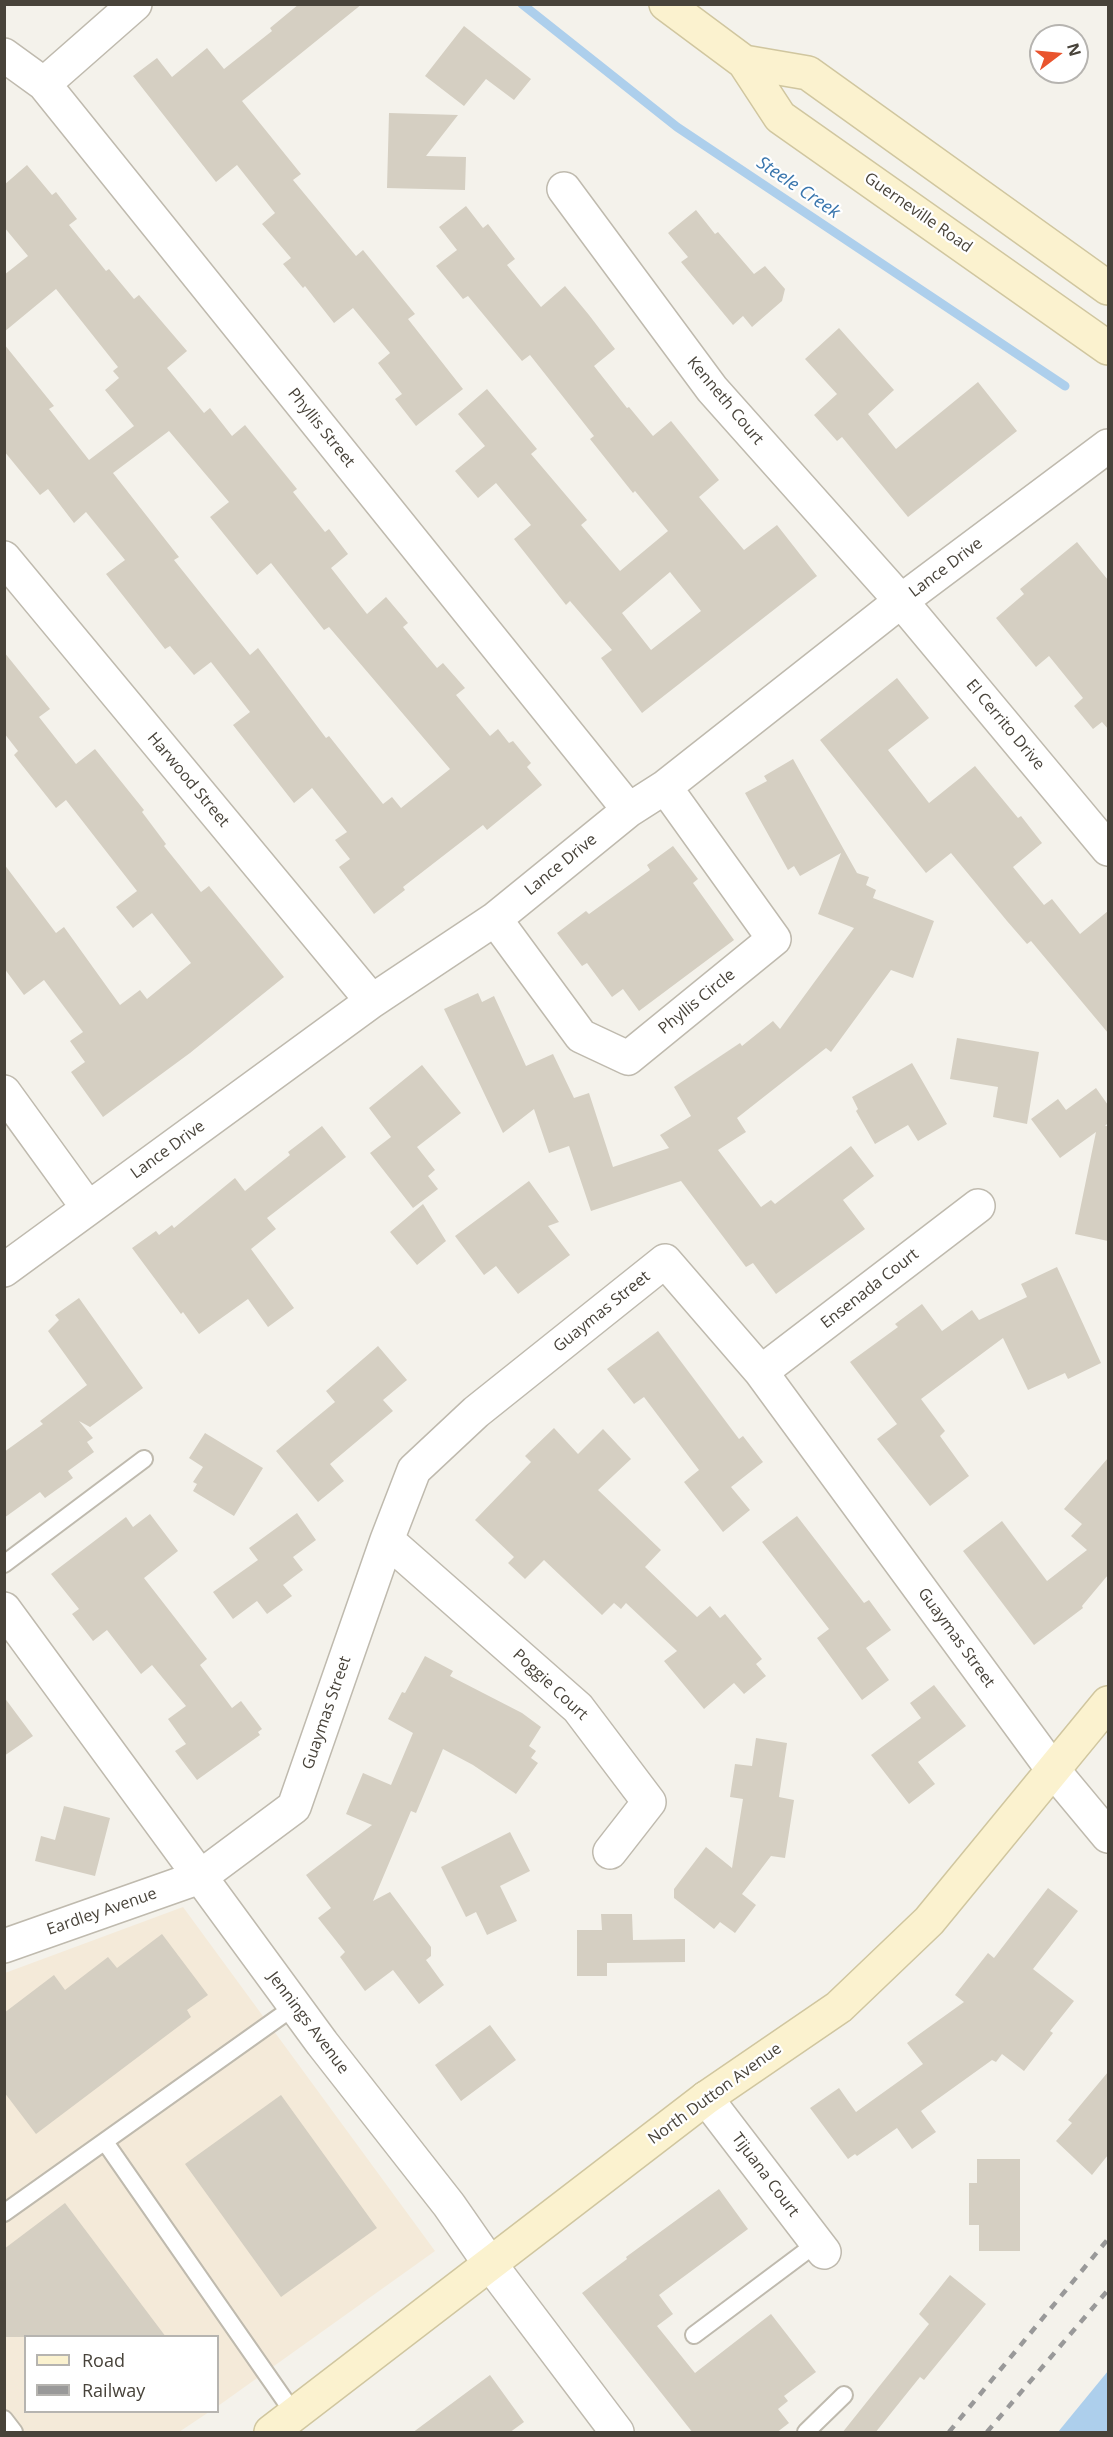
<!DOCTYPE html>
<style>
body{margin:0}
#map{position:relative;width:1113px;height:2437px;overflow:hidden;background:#f4f2eb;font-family:"Open Sans",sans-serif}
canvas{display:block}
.frame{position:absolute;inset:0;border:6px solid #48433a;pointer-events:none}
.legend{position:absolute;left:24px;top:2335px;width:195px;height:78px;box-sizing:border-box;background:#fff;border:2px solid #b6b4b0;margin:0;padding:8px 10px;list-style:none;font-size:18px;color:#48433a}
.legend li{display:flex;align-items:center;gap:12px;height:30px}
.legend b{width:30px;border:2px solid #b6b4b0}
.north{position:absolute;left:1029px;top:24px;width:60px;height:60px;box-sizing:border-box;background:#fff;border:2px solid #b6b4b0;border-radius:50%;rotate:74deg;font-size:16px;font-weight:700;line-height:24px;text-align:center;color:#48433a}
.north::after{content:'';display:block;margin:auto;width:21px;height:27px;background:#e9542e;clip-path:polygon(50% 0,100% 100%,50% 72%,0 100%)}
</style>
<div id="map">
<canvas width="1113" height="2437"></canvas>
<div class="frame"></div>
<ul class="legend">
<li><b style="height:8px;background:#fbf2cf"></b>Road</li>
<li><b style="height:8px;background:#999"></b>Railway</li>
</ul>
<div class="north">N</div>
</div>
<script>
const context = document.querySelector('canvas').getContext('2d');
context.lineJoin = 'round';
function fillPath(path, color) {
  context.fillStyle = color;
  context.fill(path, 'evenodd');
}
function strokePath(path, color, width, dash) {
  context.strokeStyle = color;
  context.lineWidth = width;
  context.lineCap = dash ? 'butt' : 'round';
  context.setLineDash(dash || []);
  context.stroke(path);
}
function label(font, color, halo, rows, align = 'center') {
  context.font = font + ' "Open Sans",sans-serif';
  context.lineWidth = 4.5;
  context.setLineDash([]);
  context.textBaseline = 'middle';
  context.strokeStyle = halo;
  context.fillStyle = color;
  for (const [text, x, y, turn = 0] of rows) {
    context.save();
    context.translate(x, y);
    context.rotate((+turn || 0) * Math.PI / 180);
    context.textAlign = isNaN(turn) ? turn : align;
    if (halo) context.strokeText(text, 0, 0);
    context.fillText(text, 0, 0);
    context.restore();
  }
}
const commercial = new Path2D(`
 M183,1907l252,344 -217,155v-70h-192v76h183l-30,20h-174v-459z`);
const water = new Path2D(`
 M1108,2371v61h-50z`);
const stream = new Path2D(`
 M522,4l155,123 388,259`);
const building = new Path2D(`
 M299,4h63l-120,97 59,73 -8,6 63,76 7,-6 52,64 -7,5 55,70 -47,37 -21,-27 7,-5 -24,-31 12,-10 -37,-45 -19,15 -29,-37 -2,2 -20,-24 8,-6 -29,-34 13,-11 -38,-48 -21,17 -83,-106 24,-18 15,19 35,-29 17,21 48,-38 -2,-3z
 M464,26l67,53 -17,21 -28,-21 -22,27 -39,-30z
 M389,113l69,2 -32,41 40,1 -1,33 -78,-2z
 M27,165l25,30 4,-3 21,27 -8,6 37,46 3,-2 25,30 5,-4 48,56 -20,17 37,45 6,-5 22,28 13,-11 52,64 -4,3 32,40 4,-3 19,25 -17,14 36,46 19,-17 22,26 -5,4 34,41 6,-5 22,25 -9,7 34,41 8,-7 11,14 4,-2 18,22 -4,4 15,18 -55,45 -4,-5 -80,62 2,3 -31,24 -35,-47 11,-8 -15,-19 12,-8 -35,-44 -18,15 -61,-78 17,-13 -39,-50 -17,13 -24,-29 -5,3 -59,-75 19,-14 -39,-48 -12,11 -26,-34 -8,6 -36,-44v-107l50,62 -5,3 40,51 45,-34 -29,-36 14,-12 -6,-7 5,-4 -62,-78 -52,43v-57l24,-19 -24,-29v-42zM169,431l60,71 -19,15 47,58 14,-12 53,67 5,-3 121,142 -49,39 -9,-11 -9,7 -54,-68 -3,2 -68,-90 -8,7 -76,-95 5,-3 -66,-84z
 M466,206l17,22 5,-4 27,35 -8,6 34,42 24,-21 24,29 26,34 -21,17 33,42 2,-1 24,29 18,-15 35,43 13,16 -20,17 45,53 33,-25 40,51 -175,137 -41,-55 11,-8 -42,-49 -4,4 -52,-66 17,-14 -35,-42 -18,15 -23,-27 30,-25 -27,-32 29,-25 50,60 -6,5 56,66 -6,5 39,46 48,-40 -33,-40 -2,2 -43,-54 4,-3 -64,-81 -8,6 -54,-65 -5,3 -27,-33 21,-16 -18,-23zM670,572l31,39 -50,39 -29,-37z
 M696,210l19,24 3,-2 36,42 11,-8 20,23 -3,12 -30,26 -9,-11 -10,9 -52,-63 7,-5 -20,-24z
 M839,328l55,62 -26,24 28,35 82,-67 39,49 -109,86 -66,-80 -5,4 -23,-26 23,-21 -32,-35z
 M1077,542l31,38v149l-6,-7 -9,7 -19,-23 9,-8 -34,-42 -13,11 -40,-49 28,-24 -4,-5z
 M4,652l46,57 -11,8 37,47 19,-15 49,61 -2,2 24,32 -2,2 37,46 8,-6 75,91 -94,76 -87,64 -32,-45 14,-10 -15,-21 13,-9 -39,-52 -20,15 -20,-27v-104l52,69 8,-6 56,78 20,-15 7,9 44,-36 -39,-50 -19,15 -17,-21 21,-16 -71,-91 -10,8 -42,-53 4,-4 -14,-18z
 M897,678l32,40 -41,32 41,53 46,-37 43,52 3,-2 21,27 -29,24 31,38 8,-6 28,35 28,-23v122l-77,-92 -4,3 -20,-23 -56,-68 -25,20 -106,-133z
 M793,759l64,114 12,4 -3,8 10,5 -3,8 61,23 -21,57 -22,-8 -60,82 -5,-4 -89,70 9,14 -28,18 43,57 10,-7 4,4 76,-58 23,30 -31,24 22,29 -89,65 -23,-31 -7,4 -65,-86 -90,30 -22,-65 -20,7 -15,-44 -31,24 -59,-124 34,-16 4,9 12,-6 32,70 27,-12 21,44 15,-5 24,74 56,-19 -9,-13 31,-19 -17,-29 66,-44 2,3 31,-25 7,8 74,-101 -36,-14 23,-61 -41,23 -6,-10 -6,4 -43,-77 22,-12 -3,-5z
 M673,846l25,33 -5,4 41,57 -95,71 -16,-22 -11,8 -25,-34 -5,3 -25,-33 29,-22 3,3 61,-44 -3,-5z
 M957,1038l82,14 -12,72 -34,-7 5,-30 -48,-8z
 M912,1063l35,61 -29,17 -10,-16 -33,19 -19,-33 2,-2 -6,-12z
 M422,1065l39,48 -44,34 18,23 -7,6 10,13 -25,19 -43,-55 21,-16 -22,-29z
 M1096,1088l12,17v18l-3,3h3v115l-33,-7 21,-102 -36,26 -29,-39 27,-20 8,11z
 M322,1126l24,31 -79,61 9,11 -25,20 43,59 -26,19 -20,-28 -49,35 -16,-22 -2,2 -49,-66 24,-17 3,4 13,-10 2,3 61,-50 10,13 45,-36 -2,-3z
 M529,1181l30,41 -11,4 22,29 -52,39 -22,-28 -12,9 -29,-39z
 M423,1204l23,37 -29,24 -27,-33z
 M1057,1267l44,96 -33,16 -3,-6 -37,17 -25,-52 -82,61 24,32 -5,5 29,40 -39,30 -53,-67 20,-15 -47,-62 48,-35 -3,-3 27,-20 20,27 30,-21 7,10 48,-23 -6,-13z
 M79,1298l64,90 -53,39 -11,-6 14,17 -6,4 7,10 -26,19 5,7 -28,20 -5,-6 -36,26v-66l39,-28 -3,-3 47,-36 -39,-54 11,-11 -4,-5z
 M658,1331l81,108 4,-3 20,26 -32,25 19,23 -27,22 -39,-50 15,-12 -55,-73 -10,7 -27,-35z
 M378,1346l29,34 -24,20 10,11 -63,53 14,17 -26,21 -42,-51 59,-49 -9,-11z
 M554,1428l24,26 25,-25 28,30 -33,31 63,60 -16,17 52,50 13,-11 10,12 5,-4 37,45 -6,5 10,12 -22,18 -10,-11 -30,26 -40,-48 13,-10 -51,-48 -5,6 -7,-6 -12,12 -58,-55 -19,19 -17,-16 6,-6 -39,-37 56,-58 -6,-6z
 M205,1433l58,35 -29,48 -41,-25 4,-7 -4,-2 10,-15 -14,-9z
 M1108,1458v117l-26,31 1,2 -49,37 -71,-94 39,-30 45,60 40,-31 -16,-14 11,-12 -18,-15z
 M297,1513l19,27 -23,17 10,13 -20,15 9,11 -25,18 -10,-13 -24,18 -20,-27 45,-32 -9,-12z
 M150,1514l28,37 -34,27 63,81 -7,6 32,43 9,-7 21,28 -4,3 2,3 -63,45 -22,-29 11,-7 -18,-25 18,-13 -34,-41 -11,9 -34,-44 -14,11 -21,-27 7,-5 -28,-35 75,-57 7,10z
 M797,1516l67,87 5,-3 22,30 -25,18 23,32 -27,20 -45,-62 12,-9 -67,-87z
 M425,1656l28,15 -3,5 72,37 19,14 -12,19 7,5 -5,7 7,5 -22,31 -43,-29 -30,-16 -27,64 -5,-2 -38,90 17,-9 41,55v9l-5,4 18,25 -25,19 -26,-34 -28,21 -25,-34 5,-5 -27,-34 13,-10 -25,-33 66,-50 -26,-11 17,-41 28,12 22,-52 -25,-14 14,-27 3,1z
 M934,1685l32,41 -48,36 17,22 -26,20 -38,-49 50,-37 -11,-15z
 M4,1697l29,39 -29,20z
 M756,1738l31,5 -8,54 15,3 -9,58 -14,-2 -29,38 14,11 -21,28 -15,-11 -6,7 -40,-31v-9l32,-42 26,21 11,-69 -13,-2 5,-33 17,2z
 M64,1806l46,12 -15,58 -60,-15 6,-25 14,4z
 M510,1832l20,39 -30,15 17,35 -30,14 -11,-23 -10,5 -25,-50z
 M1048,1888l30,23 -45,58 41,32 -24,30 3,2 -29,38 -22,-17 -6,8 -4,-2 -71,51 15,21 -24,17 -15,-21 -40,28 -2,-2 -7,5 -38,-51 29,-20 17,24 67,-48 -16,-21 57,-41 -9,-7 33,-42 6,5z
 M601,1914h31l1,26 52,-1v23l-78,1v13h-30v-46h25z
 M162,1934l46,61 -21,15 4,7 -155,117 -32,-42v-79l50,-38 11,15 43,-33 9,11z
 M490,2025l26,35 -55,41 -26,-36z
 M1108,2072v83l-16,20 -36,-34 16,-18 -4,-3z
 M281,2095l96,133 -96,69 -96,-133z
 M977,2159h43v92h-41v-26h-10v-42h8z
 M719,2189l29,40 -89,66 14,19 -16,12 38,47 76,-59 45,58 -32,24 4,5 -10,8 11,14 -13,10h-83l-111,-140 45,-34 -1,-2z
 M65,2203l101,134h-162v-88z
 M950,2275l36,29 -62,76 -4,-3 -45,56h-33l87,-109 -10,-10z
 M490,2375l34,47 -15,11h-97z`);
const lane = new Path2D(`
 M4,1564l140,-105
 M105,2142l190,273
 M4,2213l291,-207
 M694,2335l123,-92
 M4,2419l10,13
 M806,2432l38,-37`);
const street = new Path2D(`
 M4,55l40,29 585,726
 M44,84l91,-80
 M564,189l148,200 189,212 207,248
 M4,558l368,443
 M495,919l86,117 47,22 146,-119 -109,-152
 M4,1092l84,116
 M4,1270l368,-269 123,-82 134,-109 36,-23 236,-186 207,-155
 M761,1372l217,-166
 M387,1540l191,168 71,94 -39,50
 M4,1609l318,434 127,162 41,59 127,168
 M4,1946l196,-69 94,-70 93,-267 27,-70 62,-58 189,-151 96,111 292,398 55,66
 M706,2098l118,154`);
const secondary = new Path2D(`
 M666,4l78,58 36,55 328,231
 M744,62l64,11 300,215
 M271,2432l435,-334 133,-91 90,-86 179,-218`);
const rail = new Path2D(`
 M949,2432l159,-193
 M987,2432l121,-142`);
const streetNames = [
 ["Guerneville Road",918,213,35],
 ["Kenneth Court",725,401,50],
 ["Phyllis Street",321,428,51],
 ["Lance Drive",946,568,-37],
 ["El Cerrito Drive",1005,725,50],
 ["Harwood Street",188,780,50],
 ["Lance Drive",561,865,-39],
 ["Phyllis Circle",697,1002,-39],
 ["Lance Drive",168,1150,-36],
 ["Ensenada Court",870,1289,-38],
 ["Guaymas Street",602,1312,-39],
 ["Guaymas Street",956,1638,54],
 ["Poggie Court",550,1685,43],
 ["Guaymas Street",327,1713,-71],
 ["Eardley Avenue",102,1912,-19],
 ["Jennings Avenue",308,2023,53],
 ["North Dutton Avenue",715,2094,-36],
 ["Tijuana Court",765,2175,53]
];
const waterNames = [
 ["Steele Creek",798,188,34]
];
fillPath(commercial, '#f4ead9');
fillPath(water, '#adcfec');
strokePath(stream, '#adcfec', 9);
fillPath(building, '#d5cfc2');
strokePath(lane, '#bfbaae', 20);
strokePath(street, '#bfbaae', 36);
strokePath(secondary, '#d0c69f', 36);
strokePath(lane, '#fff', 16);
strokePath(street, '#fff', 33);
strokePath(secondary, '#fbf2cf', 33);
strokePath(rail, '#999', 4.5, [8, 8]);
label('16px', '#48433a', '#fff', streetNames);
label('italic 18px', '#3a76ad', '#fff', waterNames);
</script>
